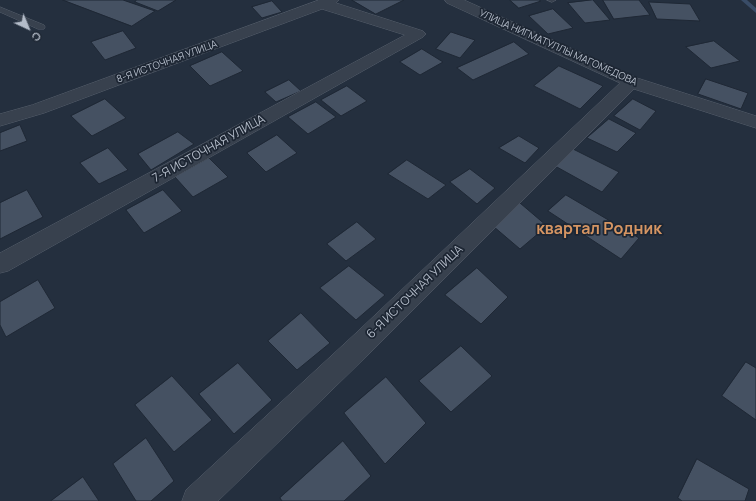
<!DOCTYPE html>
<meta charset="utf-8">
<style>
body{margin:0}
#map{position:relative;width:756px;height:501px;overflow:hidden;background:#242f3e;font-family:Manrope,sans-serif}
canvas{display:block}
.north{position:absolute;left:8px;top:8px;width:40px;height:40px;-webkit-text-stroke:3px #1d2633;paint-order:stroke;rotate:136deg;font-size:11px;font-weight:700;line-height:16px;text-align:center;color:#b4bcc9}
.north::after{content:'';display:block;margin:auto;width:14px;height:18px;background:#b4bcc9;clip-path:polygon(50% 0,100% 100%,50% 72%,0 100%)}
</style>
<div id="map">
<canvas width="756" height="501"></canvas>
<div class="north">С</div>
</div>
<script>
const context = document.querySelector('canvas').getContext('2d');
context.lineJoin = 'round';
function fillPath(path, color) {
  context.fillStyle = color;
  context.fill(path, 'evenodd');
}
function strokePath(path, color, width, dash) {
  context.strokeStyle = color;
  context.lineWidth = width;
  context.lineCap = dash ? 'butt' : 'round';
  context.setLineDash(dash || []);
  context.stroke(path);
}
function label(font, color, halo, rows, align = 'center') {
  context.font = font + ' Manrope,sans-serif';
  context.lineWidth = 3.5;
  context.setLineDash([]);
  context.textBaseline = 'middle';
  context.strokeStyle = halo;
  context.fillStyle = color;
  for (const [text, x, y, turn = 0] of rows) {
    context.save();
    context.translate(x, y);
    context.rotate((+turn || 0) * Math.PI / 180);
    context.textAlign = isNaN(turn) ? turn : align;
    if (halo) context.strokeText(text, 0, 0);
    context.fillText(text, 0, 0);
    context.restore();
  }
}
const stream = new Path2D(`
 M741,0h6l9,8v5z`);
const building = new Path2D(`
 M63,0h60l32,11 -23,15z
 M137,0h39l-18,11 -23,-9z
 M352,0h52l-28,14z
 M510,0h29l2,1 -22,7z
 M593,0l17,20 -25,3 -17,-20z
 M603,0h36l11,15 -36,4z
 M272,1l10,11 -20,6 -10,-11z
 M649,2l41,2 10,17 -43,-2z
 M553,9l20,19 -25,6 -19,-18z
 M123,31l13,17 -31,12 -14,-18z
 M451,32l24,8 -15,18 -24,-9z
 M714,41l26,20 -29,7 -25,-21z
 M514,42l15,12 -56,26 -16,-12z
 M422,49l21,13 -23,13 -20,-13z
 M222,52l21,19 -33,15 -20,-20z
 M559,66l44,20 -23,23 -46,-23z
 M706,79l42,14 -7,16 -43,-15z
 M289,80l12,11 -25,11 -11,-10z
 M347,86l20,15 -26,15 -20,-16z
 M105,99l21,19 -34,18 -21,-20z
 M633,99l23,12 -16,19 -26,-14z
 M316,102l20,15 -28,17 -20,-17z
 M609,119l27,14 -19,19 -30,-14z
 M20,125l7,16 -27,10v-18z
 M178,132l16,12 -43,26 -13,-16z
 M277,135l20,18 -31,19 -19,-19z
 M519,136l20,12 -14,15 -26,-15z
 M108,148l20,22 -29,14 -19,-21z
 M573,149l46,23 -17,20 -47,-26z
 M209,158l19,19 -35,20 -18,-20z
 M407,160l39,25 -18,14 -40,-25z
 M470,169l25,19 -18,16 -27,-22z
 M27,190l16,27 -43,22v-36z
 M163,190l19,21 -38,22 -18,-23z
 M566,195l73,43 -18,21 -73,-48z
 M520,203l27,23 -27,23 -27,-23z
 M357,222l19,17 -30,22 -19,-17z
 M349,266l36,29 -29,25 -36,-32z
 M477,268l31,29 -27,27 -36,-29z
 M38,280l17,28 -49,29 -6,-12v-23z
 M301,313l29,30 -33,27 -29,-29z
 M461,346l31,30 -41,36 -32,-31z
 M746,362l10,6v52l-34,-24z
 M238,363l34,37 -38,34 -35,-40z
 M172,376l40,44 -38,32 -39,-47z
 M386,377l40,46 -41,41 -41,-51z
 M146,438l28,43 -23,20h-15l-23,-37z
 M343,441l28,35 -27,25h-62l-2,-3z
 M697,459l52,30 -4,12h-63l-4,-3z
 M83,477l16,24h-48z`);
const service = new Path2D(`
 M547,0h9l-4,2z
 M0,7l44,18 1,2 -1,2h-6l-38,-17z`);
const minor = new Path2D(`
 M319,0h20l-3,3 87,28 3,3 -3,3 -415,234 -8,2v-20l405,-218 -83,-26 -278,104 -44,13v-12l32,-9z
 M445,0h19l173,78 119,38v12l-122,-39 -260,260 -156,152h-36l4,-11 170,-157 264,-250 -173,-80z`);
const farStreetnames = [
 ["УЛИЦА НИГМАТУЛЛЫ МАГОМЕДОВА",558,48,24],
 ["8-Я ИСТОЧНАЯ УЛИЦА",167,62,-20]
];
const streetNames = [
 ["7-Я ИСТОЧНАЯ УЛИЦА",209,149,-29],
 ["6-Я ИСТОЧНАЯ УЛИЦА",415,292,-44]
];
const districtNames = [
 ["квартал Родник",599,230]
];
fillPath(stream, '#394c67');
fillPath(building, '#455162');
strokePath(building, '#1f2835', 1);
strokePath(service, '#565f6c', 1);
strokePath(minor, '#565f6c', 1);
fillPath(service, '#38414e');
fillPath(minor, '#38414e');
label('10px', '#b4bcc9', '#1d2633', farStreetnames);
label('12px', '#b4bcc9', '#1d2633', streetNames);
label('bold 16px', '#d59563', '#1d2633', districtNames);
</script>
